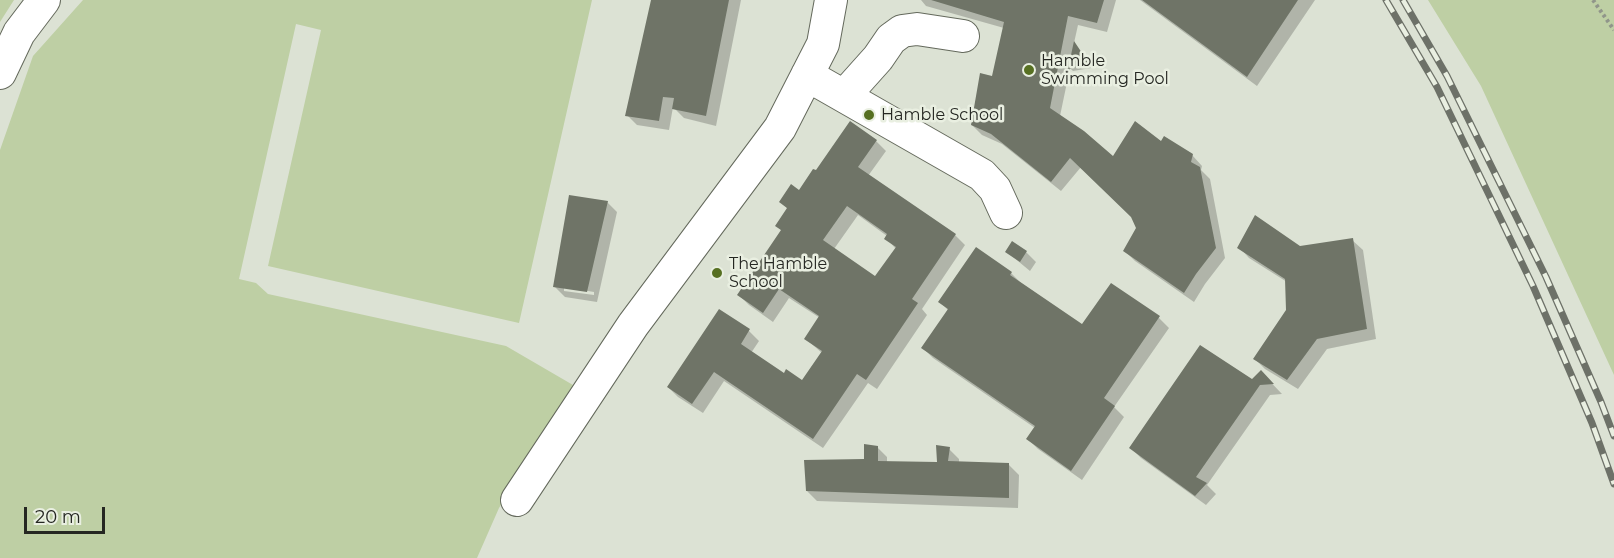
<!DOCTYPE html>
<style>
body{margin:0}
#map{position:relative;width:1614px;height:558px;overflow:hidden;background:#dce2d4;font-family:Montserrat,sans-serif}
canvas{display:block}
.scale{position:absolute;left:24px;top:507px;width:81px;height:27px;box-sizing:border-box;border:3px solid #252722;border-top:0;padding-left:8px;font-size:18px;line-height:21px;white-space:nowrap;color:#252722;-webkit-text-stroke:4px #e9efe1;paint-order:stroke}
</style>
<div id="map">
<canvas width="1614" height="558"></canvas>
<div class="scale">20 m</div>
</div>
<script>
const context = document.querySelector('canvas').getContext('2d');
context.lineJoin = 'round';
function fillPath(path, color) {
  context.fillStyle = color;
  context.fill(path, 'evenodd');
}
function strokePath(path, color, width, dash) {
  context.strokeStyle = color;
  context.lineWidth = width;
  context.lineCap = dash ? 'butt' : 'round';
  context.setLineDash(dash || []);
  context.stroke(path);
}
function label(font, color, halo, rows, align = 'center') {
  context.font = font + ' Montserrat,sans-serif';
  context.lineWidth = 5;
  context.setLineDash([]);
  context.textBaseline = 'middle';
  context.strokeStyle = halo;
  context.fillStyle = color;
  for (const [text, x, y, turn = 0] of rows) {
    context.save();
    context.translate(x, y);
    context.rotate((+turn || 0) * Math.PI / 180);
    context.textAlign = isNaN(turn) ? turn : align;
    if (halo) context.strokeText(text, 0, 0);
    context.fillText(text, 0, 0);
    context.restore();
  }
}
const green = new Path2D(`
 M0,0h14l-14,22z
 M83,0h509l-73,323 -251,-57 53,-236 -25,-6 -57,255 17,4 12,11 238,52 67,39 -74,123 -22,50h-477v-408l33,-94z
 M1428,0h186v375l-133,-289z`);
const shadow = new Path2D(`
 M653,0h88l-25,126 -32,-8 -11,-11 -4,23 -32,-5 -10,-10z
 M921,0h195l-9,32 -29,-7 -4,18 17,25 -18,3 -3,-3 -10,48 54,42 48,-14 30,11 10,11 -1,4 9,9 15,79 -20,26 -11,18 -59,-41 -10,-10 12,-23 -4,-11 -52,-50 -20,24 -59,-47 -20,-9 -10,-10 21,-47 11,-50 -78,-22z
 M1140,0h175l-58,86z
 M876,141l10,10 -18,25 87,59 10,10 -43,64 5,6 -50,74 -9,-6 -45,65 -99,-67 -21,32 -25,-16 -10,-10 52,-76 29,20 10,10 -8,12 33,22 19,7 19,-29 -16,-14 14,-21 -31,-20 -16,24 -24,-17 -10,-10 43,-64 -5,-5 11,-17 -7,-7 18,-10 17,-20zM858,215l29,21 -1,2 10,11 -21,29 -41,-29z
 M607,202l10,10 -20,90 -32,-5 -10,-10zM564,287l30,5v3l-30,-4z
 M1352,240l11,10 13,89 -49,10 -29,40 -33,-20 -10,-10 33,-48 -1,-29 -38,-24 -10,-11 61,1z
 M1007,252h19l10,10 -6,9z
 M1011,273l10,10 62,43 76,-8 10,10 -55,79 10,10 -42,63 -44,-31 -10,-10 7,-11 -102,-70 -10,-10 26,-37 -9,-9z
 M1261,372l21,22 -12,1 -63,90 9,9 -10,11 -65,-47 -10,-10 122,-67z
 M877,447l10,10v6h52l10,-14 10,10v4l50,2 10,10 -1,33 -201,-7 -10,-10 58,-30z`);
const building = new Path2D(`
 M651,0h78l-23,116 -34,-7 2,-11 -11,-1 -4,24 -34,-5z
 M931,0h173l-7,23 -29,-7 -18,92 34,23 29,25 22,-35 26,20 3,-5 29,18 -2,8 9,5 16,81 -20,26 -12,19 -61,-42 13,-23 -5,-11 -61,-59 -19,24 -60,-48 -20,-9 9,-52 12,3 12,-54z
 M1142,0h156l-51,77z
 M1074,41l16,24 -22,4z
 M850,121l27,19 -19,27 98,67 -44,65 6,4 -52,77 -9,-6 -44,65 -99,-67 -22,32 -25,-17 52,-78 31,20 -9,15 43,29 2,-4 16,11 20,-29 -18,-12 15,-23 -40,-27 -16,24 -26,-18 44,-65 -6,-4 12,-18 -8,-6 12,-18 8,6 14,-21 3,1zM847,206l40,28 -3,5 12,8 -21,29 -52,-36z
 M569,195l39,6 -21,91 -34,-5z
 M1255,215l45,31 53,-8 14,91 -50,10 -30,41 -34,-21 33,-49 -1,-31 -48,-31z
 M1012,241l15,10 -7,11 -15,-10z
 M976,247l36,25 -2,3 72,49 29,-41 49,33 -56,82 11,8 -44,65 -45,-32 9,-13 -114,-78 27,-39 -10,-7z
 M1200,345l52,34 9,-9 13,14 -14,1 -64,92 11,6 -12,13 -66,-48z
 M864,444l14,2v15l59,1 -1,-17 14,2 -2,14 61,2v35l-203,-7 -2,-31 60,-1z`);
const path = new Path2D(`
 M1593,0l21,30`);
const minor = new Path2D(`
 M0,73l19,-40 25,-33
 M807,75l175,100 13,14 11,24
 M844,96l34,-38 13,-19 11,-8 15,-2 46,7
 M517,500l116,-175 147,-197 43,-84 8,-44`);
const rail = new Path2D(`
 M1386,0l51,87 96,199 59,137 22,61
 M1403,0l44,76 99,201 55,125 13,34`);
const markers = [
 [1029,70,6,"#577022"],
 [869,115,6,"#577022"],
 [717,273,6,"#577022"]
];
const poiNames = [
 ["Hamble",1041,61],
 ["Swimming Pool",1041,79],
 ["Hamble School",881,115],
 ["The Hamble",729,264],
 ["School",729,282]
];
fillPath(green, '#becfa4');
fillPath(shadow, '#0003');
fillPath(building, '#6f7467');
strokePath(minor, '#64695c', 34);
strokePath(path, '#90958a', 4, [3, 3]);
strokePath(minor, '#fff', 32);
strokePath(rail, '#6d7168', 7);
strokePath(rail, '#e9efe1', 4.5, [14]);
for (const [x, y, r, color] of markers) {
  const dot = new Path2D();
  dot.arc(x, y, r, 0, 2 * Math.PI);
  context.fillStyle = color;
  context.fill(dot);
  strokePath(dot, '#e9efe1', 2);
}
label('16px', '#252722', '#e9efe1', poiNames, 'left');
</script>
